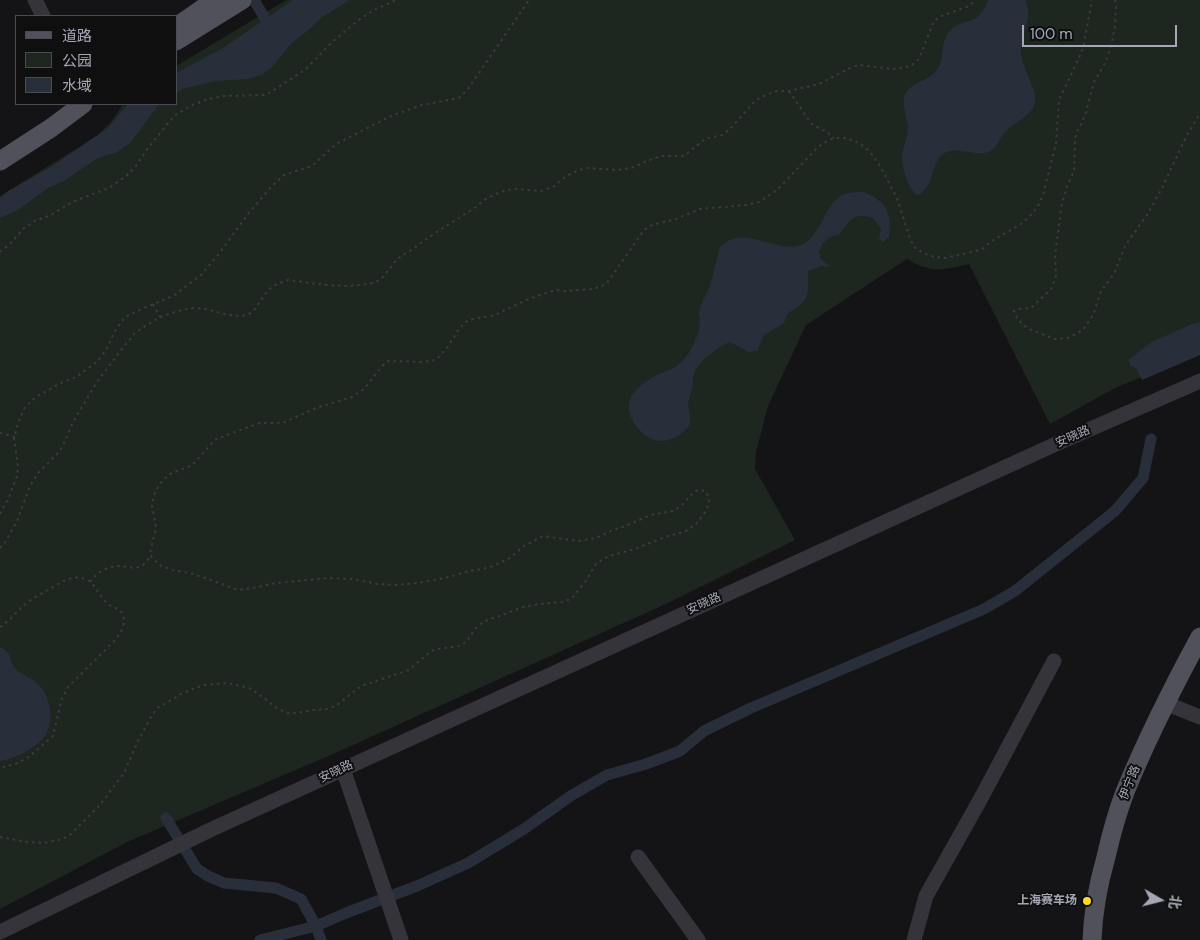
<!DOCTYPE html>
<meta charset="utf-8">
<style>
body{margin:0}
#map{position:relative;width:1200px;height:940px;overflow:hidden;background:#141416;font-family:"DM Sans","Noto Sans SC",sans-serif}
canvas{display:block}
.legend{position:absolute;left:15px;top:15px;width:162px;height:90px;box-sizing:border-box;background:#0f0f10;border:1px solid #4b4c52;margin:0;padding:6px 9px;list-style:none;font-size:15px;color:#a5a7b6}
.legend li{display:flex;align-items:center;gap:10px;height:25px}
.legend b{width:25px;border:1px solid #4b4c52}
.north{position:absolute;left:1135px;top:875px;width:50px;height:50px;-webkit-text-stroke:4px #0f0f10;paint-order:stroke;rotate:98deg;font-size:14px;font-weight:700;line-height:20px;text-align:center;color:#a5a7b6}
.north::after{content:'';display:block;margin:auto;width:18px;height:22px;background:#a5a7b6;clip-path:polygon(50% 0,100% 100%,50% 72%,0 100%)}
.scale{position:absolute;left:1022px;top:25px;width:155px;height:22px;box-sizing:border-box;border:2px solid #a5a7b6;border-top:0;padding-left:6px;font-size:15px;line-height:18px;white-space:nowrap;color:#a5a7b6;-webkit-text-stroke:4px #0f0f10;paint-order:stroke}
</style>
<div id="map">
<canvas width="1200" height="940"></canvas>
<ul class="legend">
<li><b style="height:6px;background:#50515a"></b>道路</li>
<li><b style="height:14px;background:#1e2620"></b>公园</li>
<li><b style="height:14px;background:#292f3a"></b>水域</li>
</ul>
<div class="north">北</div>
<div class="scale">100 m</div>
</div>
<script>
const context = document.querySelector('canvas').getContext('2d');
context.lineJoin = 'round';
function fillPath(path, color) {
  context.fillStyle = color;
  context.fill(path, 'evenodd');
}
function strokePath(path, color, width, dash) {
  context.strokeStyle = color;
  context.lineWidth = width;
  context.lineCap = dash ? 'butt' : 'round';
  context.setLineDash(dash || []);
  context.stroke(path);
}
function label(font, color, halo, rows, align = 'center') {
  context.font = font + ' "DM Sans","Noto Sans SC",sans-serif';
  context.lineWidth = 4;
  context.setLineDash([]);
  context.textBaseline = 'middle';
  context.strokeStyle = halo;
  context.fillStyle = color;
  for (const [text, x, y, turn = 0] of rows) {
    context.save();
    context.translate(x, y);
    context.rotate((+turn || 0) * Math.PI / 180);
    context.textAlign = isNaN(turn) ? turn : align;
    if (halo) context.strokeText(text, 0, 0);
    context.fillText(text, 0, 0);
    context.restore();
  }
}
const green = new Path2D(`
 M286,0h914v353l-85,35 -65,36 -81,-160c-26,6 -37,10 -62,-5l-101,66 -38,81 -12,46 -1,17 40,71 -127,63 -335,151 -206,88 -127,67v-713l97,-60 17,-18 9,-14h53v-38z`);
const water = new Path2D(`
 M293,0h56l-5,4 -22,13 -10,10 -21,17 -18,22 -11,9 -15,4 -32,2 -17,4 -16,4 -6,4v-20l47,-25z
 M989,0h36c9,17 -4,34 -4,52 0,17 17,36 14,51 -4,14 -22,20 -30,29 -6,7 -8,17 -17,20 -13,5 -32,-7 -45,2 -8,6 -10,19 -13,27 -2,5 -6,9 -9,13l-5,1c-8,-9 -13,-23 -14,-35 -1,-11 7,-22 6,-33 -1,-12 -9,-27 0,-37 9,-10 24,-10 30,-22 7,-12 2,-25 11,-36 6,-9 18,-9 27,-14 6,-3 9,-12 13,-18z
 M128,104h31l-28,38 -15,11 -9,2 -11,4 -32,22 -16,7 -30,22 -18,8v-20l10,-8 41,-23 57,-39z
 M864,192c23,10 28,21 25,45l-6,5 -4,-3 2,-10 -8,-11c-20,-6 -23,2 -34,17 -11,1 -17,7 -20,17l2,7 9,8 -9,-1 -13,5c0,24 3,30 -20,42l-4,10 -20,12 -7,16 -8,1 -19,-10c-12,5 -32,19 -36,32 -2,4 0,10 -2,15 -1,4 -3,9 -4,14 0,6 3,13 2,19 -2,11 -19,19 -30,19 -11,-1 -17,-7 -24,-15 -18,-25 1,-41 23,-52 7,-3 15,-5 20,-10 8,-6 13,-16 17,-25 2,-5 4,-13 4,-18 0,-3 -1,-5 -1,-8 1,-8 7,-17 10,-25 3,-9 5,-19 8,-29 1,-3 1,-8 3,-11 1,-2 3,-3 5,-5 20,-16 50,8 73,3 22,-5 25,-40 44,-51 6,-3 15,-3 22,-3z
 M1200,322v33l-58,25 -6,-12 -5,-2 -2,-6 21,-17 42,-19z
 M0,647c13,6 8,11 14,20 4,6 14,9 19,13 4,3 8,7 11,11 3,6 5,12 6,18 1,8 1,15 -3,23 -6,14 -32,27 -47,29z`);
const canal = new Path2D(`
 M254,0l19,32
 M166,818l31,51 11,7 16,7 52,5 25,11 15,27 5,14
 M260,940l56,-14 30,-13 71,-27 51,-23 56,-34 48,-34 35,-20 39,-11 34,-13 24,-20 47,-23 233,-99 31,-18 100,-80 28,-33 8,-39`);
const path = new Path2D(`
 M1115,0l1,7 -1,18 -4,23 -7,17 -10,17 -8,30 -4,11 -6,10 -1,9 -1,29 -7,15 -5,17 -7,52 1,21 -5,13 -20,19 -12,1 -5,2 3,7 5,6 7,5 26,10 13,-1 15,-8 10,-15 8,-24 13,-17 11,-28 22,-31 15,-27 23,-49 15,-26
 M789,91l19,28 5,6 14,7 7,6
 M0,252l11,-9 12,-14 12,-8 16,-6 21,-13 37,-14 17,-12 10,-10 12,-18 26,-32 16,-10 18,-7 16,-3 40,-1 7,-3 35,-23 26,-27 28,-23 14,-9 22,-10
 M153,304l7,13
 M0,433l15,4
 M0,514l9,-17 8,-21 1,-10 -4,-27 4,-16 7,-16 11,-10 25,-14 15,-6 21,-15 9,-12 9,-19 10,-14 19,-9 29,-12 28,-21 17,-20 30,-41 23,-27 13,-12 28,-9 24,-22 55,-28 31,-11 37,-7 9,-9 61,-89
 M0,548l6,-7 11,-20 13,-35 9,-14 21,-21 5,-10 8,-19 24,-40 24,-32 15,-18 24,-15 18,-6 13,-3 15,1 22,6 14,1 7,-2 6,-5 13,-19 9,-6 11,-4 38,5 20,1 15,-1 12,-2 7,-3 7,-8 10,-13 16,-10 16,-12 47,-30 8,-7 16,-8 13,-3 28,2 12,-4 13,-11 13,-6 9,-2 29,2 14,-2 21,-9 9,-3h23l21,-17 17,-4 8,-6 26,-29 10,-5 11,-4h12l30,-7 33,-17 8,-2 32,4 11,-1 9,-3 7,-6 14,-36 6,-6 30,-11 6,-6
 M90,582c7,-10 18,-16 30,-16 8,0 16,4 23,-1 3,-3 6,-7 8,-9
 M0,627c11,-7 18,-18 28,-25 6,-5 14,-8 20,-12 12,-7 25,-17 39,-10 10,5 14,22 26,27 16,6 12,19 4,31l-49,49 -6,11 -9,38 -23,20 -12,7 -18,5
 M0,837l28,5 16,1 18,-4 8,-4 30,-30 24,-32 14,-32 14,-26 6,-7 23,-14 14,-6 10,-3 22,-2 22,5 11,7 18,14 10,4h8l18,-3 14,-1 9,-4 24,-19 48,-16 22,-19 7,-2 22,-3 7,-5 8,-12 8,-7 7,-3 10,-3 23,-9 17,-3 24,-2 9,-5 12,-15 11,-18 6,-4 7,-4 26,-7 33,-13 12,-3 8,-3 9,-7 9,-12 3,-9 -2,-9 -5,-3h-4l-4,2 -13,14 -8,5 -23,4 -24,11 -13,4 -17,8 -18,3 -35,-5 -19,10 -14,12 -17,8 -10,3 -14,2 -24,7 -27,5 -21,2 -20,-1 -24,-5 -25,-1 -42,4 -16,2 -16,4 -16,2 -30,-11 -19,-6 -16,-3 -12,-4 -9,-8 -2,-5 6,-26 -4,-21 1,-8 3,-8 7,-10 7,-6 22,-9 24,-26 44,-16h16l9,-1 31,-14 36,-11 12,-8 18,-23 6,-5 34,1 14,-2 11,-12 12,-19 5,-6 5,-3 26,-5 31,-15 23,-8 8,-2 9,1 25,-2 9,-2 7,-4 37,-53 8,-5 24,-6 24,-10 47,-4 12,-3 18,-12 40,-42 10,-7 7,-3h11l10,3 7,4 8,7 10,14 17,32 13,41 4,8 9,6 11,4 11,1 31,-7 8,-3 6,-6 31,-18 11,-10 6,-8 5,-11 13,-52 3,-43 19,-40 5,-12 9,-48`);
const minor = new Path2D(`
 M35,0l8,16
 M1165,703l35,14
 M343,769l58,171
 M638,857l60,83
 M0,932l210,-102 846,-386 144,-63
 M914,940l12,-44 54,-96 74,-139`);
const major = new Path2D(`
 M176,27l39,-27
 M176,41l66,-41
 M0,161l51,-33 32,-24
 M1092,940c1,-28 6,-55 14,-83 5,-22 11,-44 19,-65 22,-54 48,-105 75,-155`);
const markers = [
 [1087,901,5,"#f9db28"]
];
const streetNames = [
 ["安晓路",1073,437,-24],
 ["安晓路",704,604,-24],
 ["安晓路",336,772,-25],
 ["伊宁路",1130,783,-68]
];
const poiNames = [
 ["上海赛车场",1077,901]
];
fillPath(green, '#1e2620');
fillPath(water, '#292f3a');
strokePath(canal, '#292f3a', 11);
strokePath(path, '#3a3b42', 2, [2.5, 4]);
strokePath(minor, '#35343b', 15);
strokePath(major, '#50515a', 19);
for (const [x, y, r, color] of markers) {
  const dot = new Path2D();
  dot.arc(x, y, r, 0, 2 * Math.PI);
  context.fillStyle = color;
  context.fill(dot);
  strokePath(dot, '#0f0f10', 2);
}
label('12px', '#a5a7b6', '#0f0f10', streetNames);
label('bold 12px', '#a5a7b6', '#0f0f10', poiNames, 'right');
</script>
